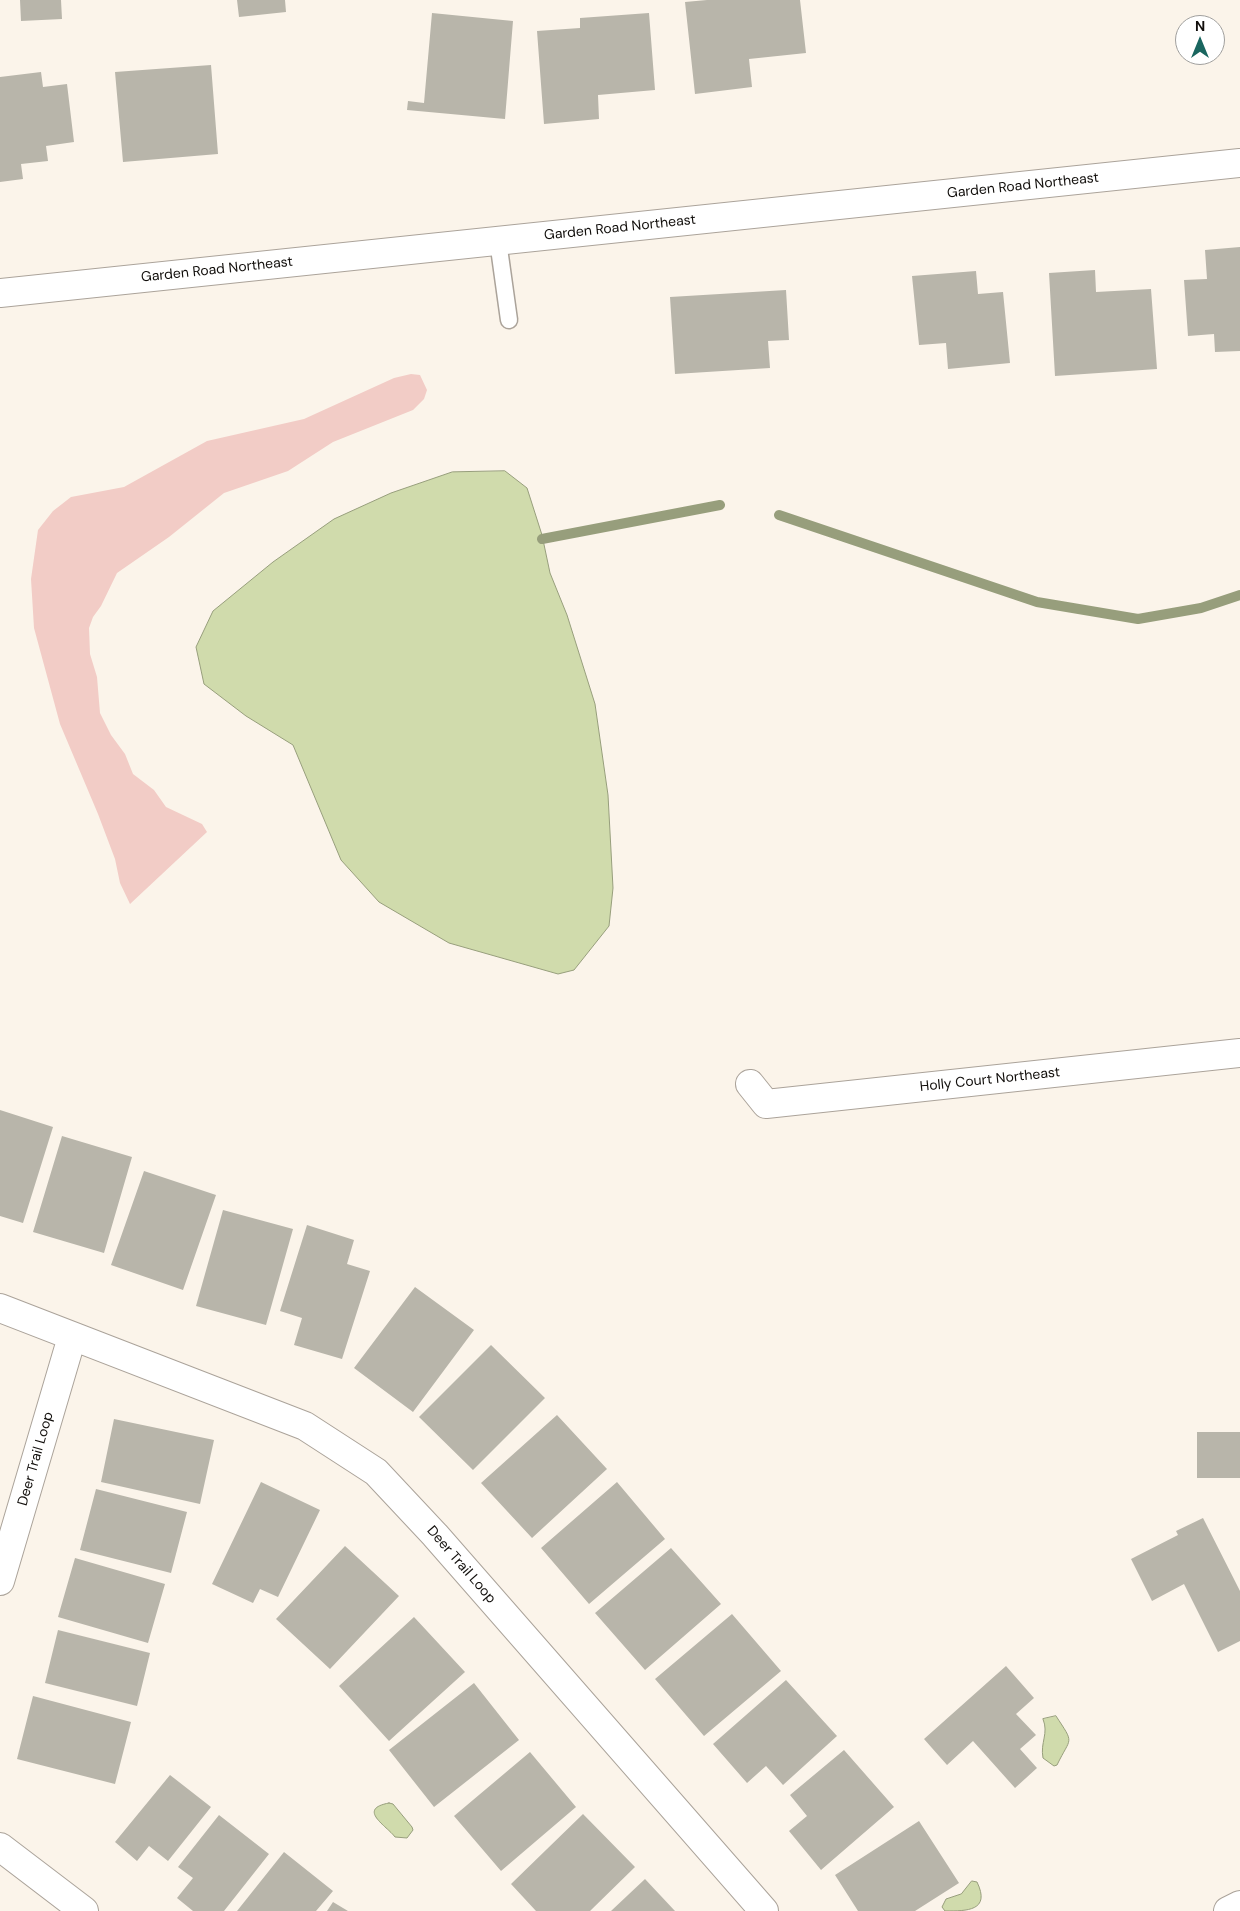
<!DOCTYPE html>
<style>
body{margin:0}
#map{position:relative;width:1240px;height:1911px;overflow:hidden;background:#fbf4ea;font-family:"DM Sans",sans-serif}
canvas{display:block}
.north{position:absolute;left:1175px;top:15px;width:50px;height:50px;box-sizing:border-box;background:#fff;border:1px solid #a09f9d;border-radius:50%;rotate:0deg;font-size:14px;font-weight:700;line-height:20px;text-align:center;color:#110e0b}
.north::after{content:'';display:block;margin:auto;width:18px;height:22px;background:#1a665f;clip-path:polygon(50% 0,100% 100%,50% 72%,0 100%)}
</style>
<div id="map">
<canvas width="1240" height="1911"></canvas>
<div class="north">N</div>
</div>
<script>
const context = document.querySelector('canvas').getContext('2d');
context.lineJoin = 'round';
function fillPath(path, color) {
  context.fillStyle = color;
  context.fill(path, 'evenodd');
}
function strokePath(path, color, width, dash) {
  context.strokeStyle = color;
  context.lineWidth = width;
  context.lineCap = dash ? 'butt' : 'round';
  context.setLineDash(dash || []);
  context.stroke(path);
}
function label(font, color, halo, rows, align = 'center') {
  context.font = font + ' "DM Sans",sans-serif';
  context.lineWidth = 4;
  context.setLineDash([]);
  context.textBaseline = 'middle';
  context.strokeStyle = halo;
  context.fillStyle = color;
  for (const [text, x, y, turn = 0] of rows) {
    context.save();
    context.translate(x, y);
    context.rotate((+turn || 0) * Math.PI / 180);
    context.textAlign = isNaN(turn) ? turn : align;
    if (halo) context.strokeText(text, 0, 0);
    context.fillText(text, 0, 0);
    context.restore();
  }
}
const green = new Path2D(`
 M411,374l9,1 7,15 -3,9 -11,11 -80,32 -45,29 -64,22 -55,44 -52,36 -16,33 -8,11 -4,11 1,26 7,23 3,36 11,22 14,19 8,20 21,16 12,17 36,17 5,8 -77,72 -10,-21 -5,-24 -17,-45 -38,-90 -26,-96 -3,-49 7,-49 15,-19 18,-14 53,-10 83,-46 97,-22 90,-41z`);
const water = new Path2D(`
 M505,471l22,17 15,47 8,38 17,42 28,89 13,91 5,93 -4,38 -35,44 -16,4 -109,-31 -70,-41 -38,-42 -48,-115 -47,-29 -42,-32 -8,-37 17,-36 60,-49 61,-43 57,-26 61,-21z
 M1056,1716c19,29 15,20 1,49l-3,1 -11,-8c-3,-16 6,-24 0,-39z
 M389,1803l4,1 19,23 1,3 -6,8 -12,-1c-8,-11 -39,-28 -6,-34z
 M972,1881l5,1c14,29 -10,29 -32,29l-3,-4 4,-8 15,-5z`);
const stream = new Path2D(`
 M779,515l258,87 101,17 63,-11 39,-13
 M542,539l178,-34`);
const building = new Path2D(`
 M20,0h41l1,19 -41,2z
 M237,0h48l1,12 -47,5z
 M707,0h93l6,53 -57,6 3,28 -57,7 -10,-92z
 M432,13l81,8 -8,98 -98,-9 1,-9 16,2z
 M649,13l6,77 -57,5 1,24 -55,5 -7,-93 43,-3v-10z
 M211,65l7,89 -95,8 -8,-90z
 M41,72l2,15 24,-3 7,58 -28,4 2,15 -27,3 2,15 -23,3v-105z
 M1240,247v104l-25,1 -1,-18 -26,2 -4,-56 23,-1 -2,-29z
 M1095,270l1,22 55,-3 6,80 -102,7 -6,-103z
 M976,271l2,23 25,-2 7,71 -62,6 -2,-26 -27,2 -7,-69z
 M786,290l3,50 -21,1 2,27 -95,6 -5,-77z
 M0,1110l53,17 -30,96 -23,-7z
 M62,1136l70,21 -28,96 -71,-21z
 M144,1171l72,24 -33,95 -72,-25z
 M223,1210l70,19 -27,96 -70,-19z
 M307,1225l47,15 -7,24 23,7 -28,88 -48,-14 8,-27 -22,-7z
 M415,1287l59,43 -61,82 -59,-44z
 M491,1345l54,53 -72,72 -54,-53z
 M557,1415l50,54 -75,69 -51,-55z
 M114,1419l100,21 -14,64 -99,-22z
 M1197,1432h43v46h-43z
 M261,1482l59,28 -42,87 -18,-8 -7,14 -41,-19z
 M617,1482l48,57 -76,65 -48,-56z
 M96,1489l91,23 -16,61 -91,-23z
 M1203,1518l37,73v50l-22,11 -34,-68 -32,17 -21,-42 47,-24 -2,-4z
 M345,1546l54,50 -69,73 -54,-50z
 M671,1548l50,56 -76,66 -50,-57z
 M75,1558l90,26 -17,59 -90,-26z
 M732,1614l49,57 -77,65 -49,-57z
 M414,1617l51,55 -76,69 -50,-55z
 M58,1630l92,23 -13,53 -92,-23z
 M1006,1666l28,32 -18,16 20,21 -16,14 17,19 -22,20 -42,-47 -26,24 -23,-26z
 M786,1680l51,56 -54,49 -17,-19 -19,17 -34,-39z
 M474,1683l45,57 -85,67 -45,-57z
 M33,1696l98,26 -16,62 -98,-25z
 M844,1750l50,57 -73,63 -32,-39 18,-15 -17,-21z
 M530,1752l46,55 -75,64 -47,-55z
 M170,1775l41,32 -43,54 -19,-15 -12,15 -22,-19z
 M583,1814l52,53 -45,44h-54l-25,-27z
 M219,1815l50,39 -45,57h-31l-16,-13 16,-20 -15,-11z
 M919,1821l40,62 -44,28h-57l-23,-36z
 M284,1852l49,39 -17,20h-79z
 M645,1879l30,32h-64z
 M333,1902l15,9h-21z`);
const service = new Path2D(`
 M498,241l11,79`);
const minor = new Path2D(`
 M0,293l1240,-130
 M750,1084l16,20 474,-51
 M0,1308l305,118 71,46 59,63 329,376
 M0,1581l72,-244
 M0,1847l84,64
 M1228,1911l12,-6`);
const streetNames = [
 ["Garden Road Northeast",1023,186,-6],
 ["Garden Road Northeast",620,228,-6],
 ["Garden Road Northeast",217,270,-6],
 ["Holly Court Northeast",990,1080,-6],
 ["Deer Trail Loop",36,1459,-74],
 ["Deer Trail Loop",461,1565,49]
];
fillPath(green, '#f2ccc6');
fillPath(water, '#d0dbac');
strokePath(water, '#979e7c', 1);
strokePath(stream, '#979e7c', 10);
fillPath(building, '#b8b5aa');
strokePath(service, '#aba39a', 19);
strokePath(minor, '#aba39a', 30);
strokePath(service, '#fff', 16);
strokePath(minor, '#fff', 28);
label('14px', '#110e0b', '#fff', streetNames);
</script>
